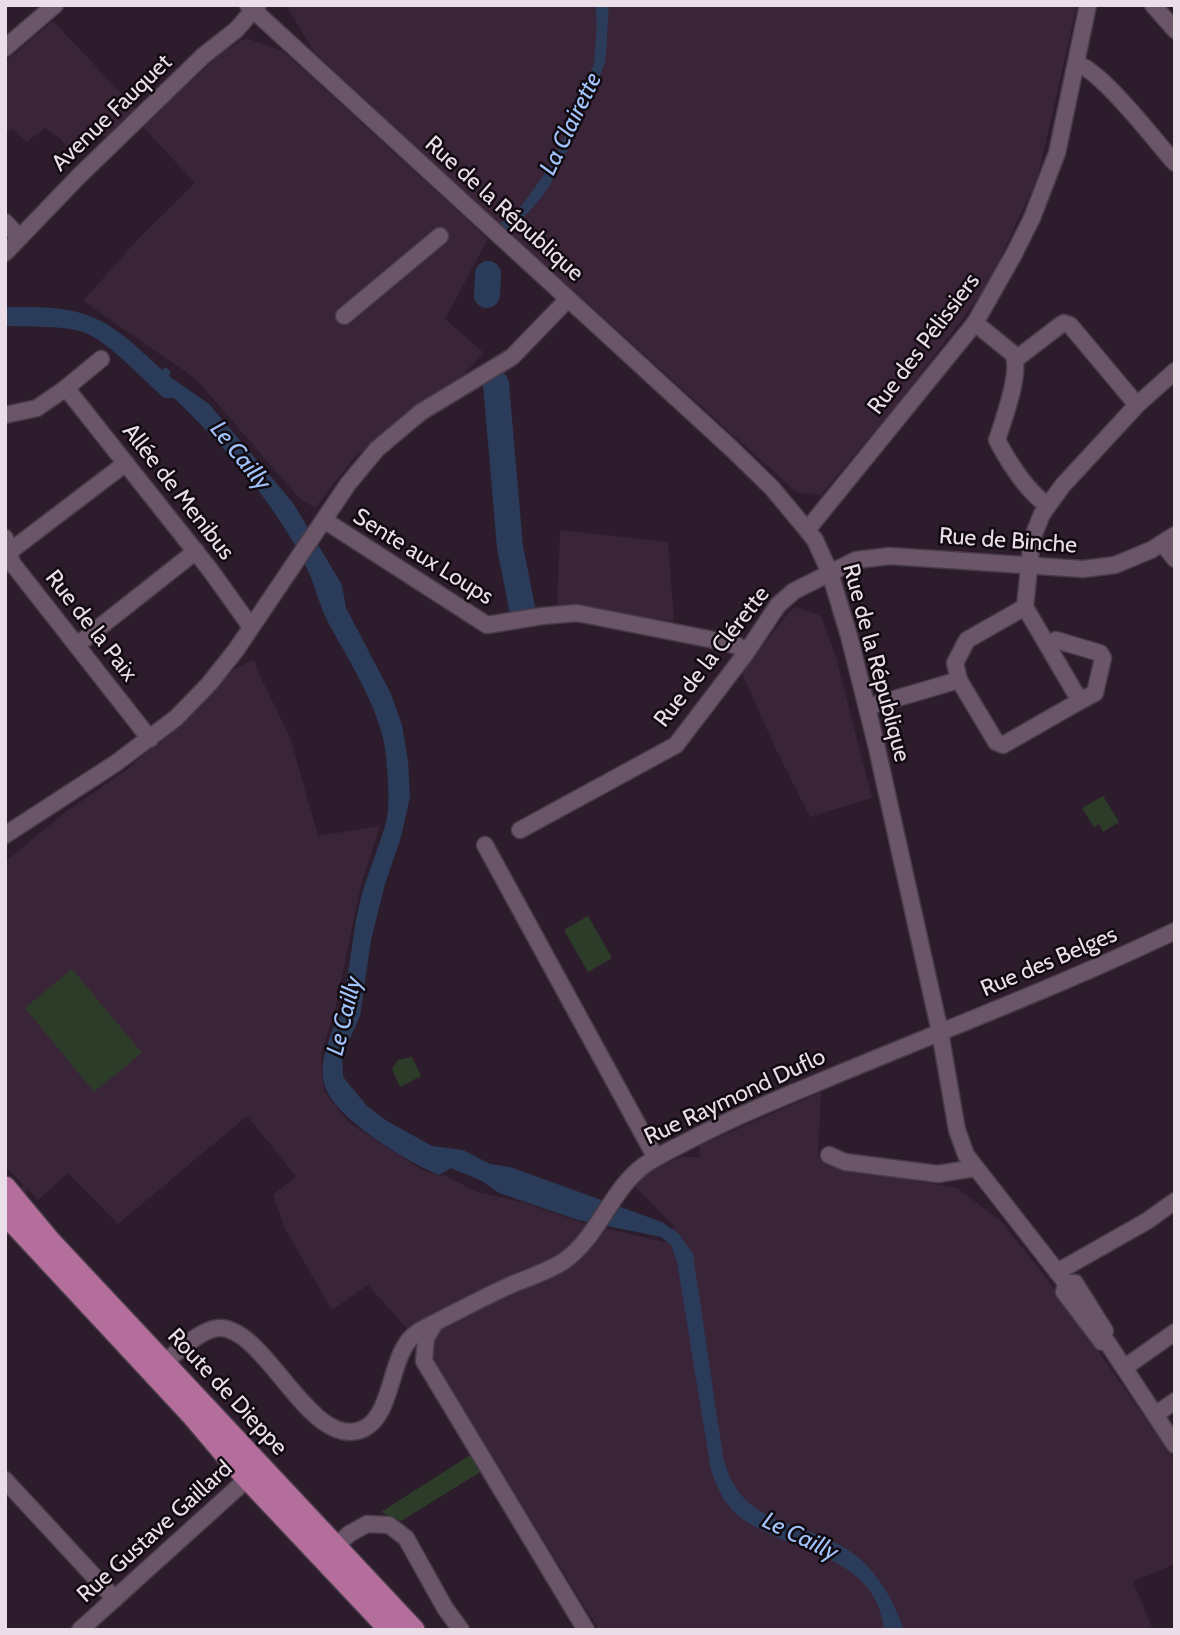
<!DOCTYPE html>
<meta charset="utf-8">
<style>
body{margin:0}
#map{position:relative;width:1180px;height:1635px;overflow:hidden;background:#2d1d2c;font-family:Cabin,sans-serif}
canvas{display:block}
.frame{position:absolute;inset:0;border:7px solid #eadfe9;pointer-events:none}
</style>
<div id="map">
<canvas width="1180" height="1635"></canvas>
<div class="frame"></div>
</div>
<script>
const context = document.querySelector('canvas').getContext('2d');
context.lineJoin = 'round';
function fillPath(path, color) {
  context.fillStyle = color;
  context.fill(path, 'evenodd');
}
function strokePath(path, color, width, dash) {
  context.strokeStyle = color;
  context.lineWidth = width;
  context.lineCap = dash ? 'butt' : 'round';
  context.setLineDash(dash || []);
  context.stroke(path);
}
function label(font, color, halo, rows, align = 'center') {
  context.font = font + ' Cabin,sans-serif';
  context.lineWidth = 5;
  context.setLineDash([]);
  context.textBaseline = 'middle';
  context.strokeStyle = halo;
  context.fillStyle = color;
  for (const [text, x, y, turn = 0] of rows) {
    context.save();
    context.translate(x, y);
    context.rotate((+turn || 0) * Math.PI / 180);
    context.textAlign = isNaN(turn) ? turn : align;
    if (halo) context.strokeText(text, 0, 0);
    context.fillText(text, 0, 0);
    context.restore();
  }
}
const built = new Path2D(`
 M286,5h791l-39,171 -50,109 -90,118 -77,92 -25,-3 -299,-271 -183,-169z
 M53,21l83,88 -28,29 -14,-6 -24,22 -9,-15 -16,-11 -18,14 -14,-13 -8,4v-71z
 M246,38l37,13 205,188 -43,80 39,34 -21,22 -57,38 -52,45 -39,50 -16,-10 -103,-119 -113,-78 55,-62 57,-56 -53,-57 82,-75z
 M560,530l108,12 6,79 -117,-12z
 M796,607l25,9 15,41 36,141 -62,19 -38,-76 -30,-68 47,-61z
 M254,659l6,17 30,61 28,99 62,-10 -19,59 -26,125 -14,45 3,36 24,31 74,48 18,6 4,-1 33,17 45,10 61,21 85,20 6,-17 -40,-41 12,-13 35,-15h19l-1,-11 122,-54 -3,64 38,14 101,18 44,33 46,58 128,181v104l-42,17 20,49h-554l-172,-279 -59,-66 -36,25 -47,-81 -12,-34 23,-19 -49,-60 -129,108 -50,-51 -30,27 -9,-10 -6,5 -3,-6 3,-4 -18,-19v-304l59,-49 64,-44 73,-67 19,-25z`);
const green = new Path2D(`
 M1103,796l16,26 -16,10 -4,-8 -5,3 -12,-19z
 M588,916l24,42 -24,14 -24,-42z
 M72,969l70,84 -48,39 -69,-84z
 M412,1057l9,19 -21,11 -8,-18 6,-9z
 M472,1454l10,17 -81,50 -20,-9z`);
const water = new Path2D(`
 M595,5h14c-2,17 -1,45 -5,60 -4,14 -13,26 -18,39 -19,48 -34,97 -80,126l-7,-6 15,-9 17,-22 19,-27 17,-35 27,-67 3,-40z
 M5,307c27,0 57,-1 82,8 29,10 53,35 75,55l4,-3 5,5 -2,4 40,28 84,99 49,82 4,23 45,86 11,31 6,36 2,36 -9,40 -16,47 -14,56 -11,76 -18,40 1,21 24,29 20,15 45,25 31,4 27,14 20,3 152,55 17,12 14,20 30,203c18,70 71,60 122,91 30,18 48,51 59,82h-20c-8,-81 -102,-75 -150,-118 -12,-12 -17,-26 -23,-42l-34,-208 -6,-17 -10,-8 -83,-17 -79,-27 -17,-12 -31,-13 -12,7c-30,-12 -105,-57 -114,-89 -8,-26 7,-52 15,-76 10,-33 11,-70 19,-104 6,-27 18,-53 26,-80 6,-20 3,-48 1,-69 -3,-44 -37,-96 -58,-135 -8,-15 -12,-33 -19,-49 -29,-65 -84,-126 -135,-175h-10c-19,-17 -54,-54 -76,-64 -19,-9 -61,-7 -83,-8z`);
const river = new Path2D(`
 M487,295l1,-21
 M496,384l14,163 13,66`);
const minor = new Path2D(`
 M248,5l484,444 40,39 35,42 8,10 15,33 19,63 27,108 64,288 17,98 9,25 100,128 -2,9 38,50h5l68,103
 M1153,5l22,25
 M5,48l50,-43
 M1076,64c24,4 80,78 99,99
 M5,222l14,15
 M5,253l74,-77 124,-120 33,-26 22,-25
 M344,316l96,-80
 M975,323l37,30c11,16 -9,68 -15,87 13,25 29,50 51,66
 M1016,359l43,-33 5,-3 6,2 67,80
 M66,388l35,-29
 M5,415l32,-7 29,-20 145,183 40,56
 M324,520l163,105 55,-9 35,-3 142,28 19,5 8,7
 M807,530l168,-207 39,-69 18,-36 25,-65 31,-148
 M5,538l7,25 138,176
 M1162,543l13,16
 M9,552l117,-89
 M1025,607l-58,33 -12,23 4,17 37,62 7,3 77,-44 -55,-94 7,-68 10,-25 21,-29 74,-80 38,-34
 M1047,644l9,-4 44,13 3,5 -8,35 -15,8
 M77,645l119,-94
 M867,707l92,-27
 M520,830l156,-85 70,-92 32,-48 16,-14 62,-31 34,-4 193,13 32,-4 36,-15 24,-15
 M5,835l111,-72 60,-45 33,-34 27,-34 112,-166 29,-35 44,-37 91,-55 56,-58
 M485,845l171,313
 M829,1155l16,7 93,12 37,-6
 M1057,1272l90,-51 28,-20
 M1066,1283h9l30,48
 M435,1323l-9,15 -2,23 162,269
 M1124,1368l51,-36
 M158,1369c14,-13 42,-40 61,-41 48,-1 93,128 146,100 26,-14 25,-64 44,-88 8,-10 20,-14 31,-20 24,-12 48,-25 73,-36 17,-7 36,-13 51,-23 36,-25 48,-76 85,-99 12,-8 26,-14 39,-21 44,-23 90,-42 136,-61 117,-49 236,-94 351,-149
 M1155,1415l20,-14
 M5,1480l110,119
 M330,1552l19,-18 18,-10 22,1 17,13 39,70 16,22
 M80,1630l176,-159`);
const major = new Path2D(`
 M5,1187l45,54 364,389
 M5,1214l186,200 38,45 161,171`);
const streetNames = [
 ["Avenue Fauquet",112,113,-44],
 ["Rue de la République",504,209,42],
 ["Rue des Pélissiers",924,344,-53],
 ["Allée de Menibus",178,492,52],
 ["Rue de Binche",1008,541,4],
 ["Sente aux Loups",423,557,32],
 ["Rue de la Paix",91,626,52],
 ["Rue de la Clérette",712,657,-52],
 ["Rue de la République",876,663,75],
 ["Rue des Belges",1049,962,-23],
 ["Rue Raymond Duflo",735,1097,-25],
 ["Route de Dieppe",227,1392,47],
 ["Rue Gustave Gaillard",155,1532,-42]
];
const waterNames = [
 ["La Clairette",571,124,-64],
 ["Le Cailly",240,456,51],
 ["Le Cailly",345,1016,-76],
 ["Le Cailly",800,1537,26]
];
fillPath(built, '#3a2438');
fillPath(green, '#2d3c29');
fillPath(water, '#2a3c5a');
strokePath(river, '#2a3c5a', 26);
strokePath(minor, '#483b47', 19);
strokePath(major, '#483b47', 24);
strokePath(minor, '#6a5668', 16);
strokePath(major, '#b46e9c', 21);
label('23px', '#eadfe9', '#110a10', streetNames);
label('italic 24px', '#a2c4fc', '#110a10', waterNames);
</script>
